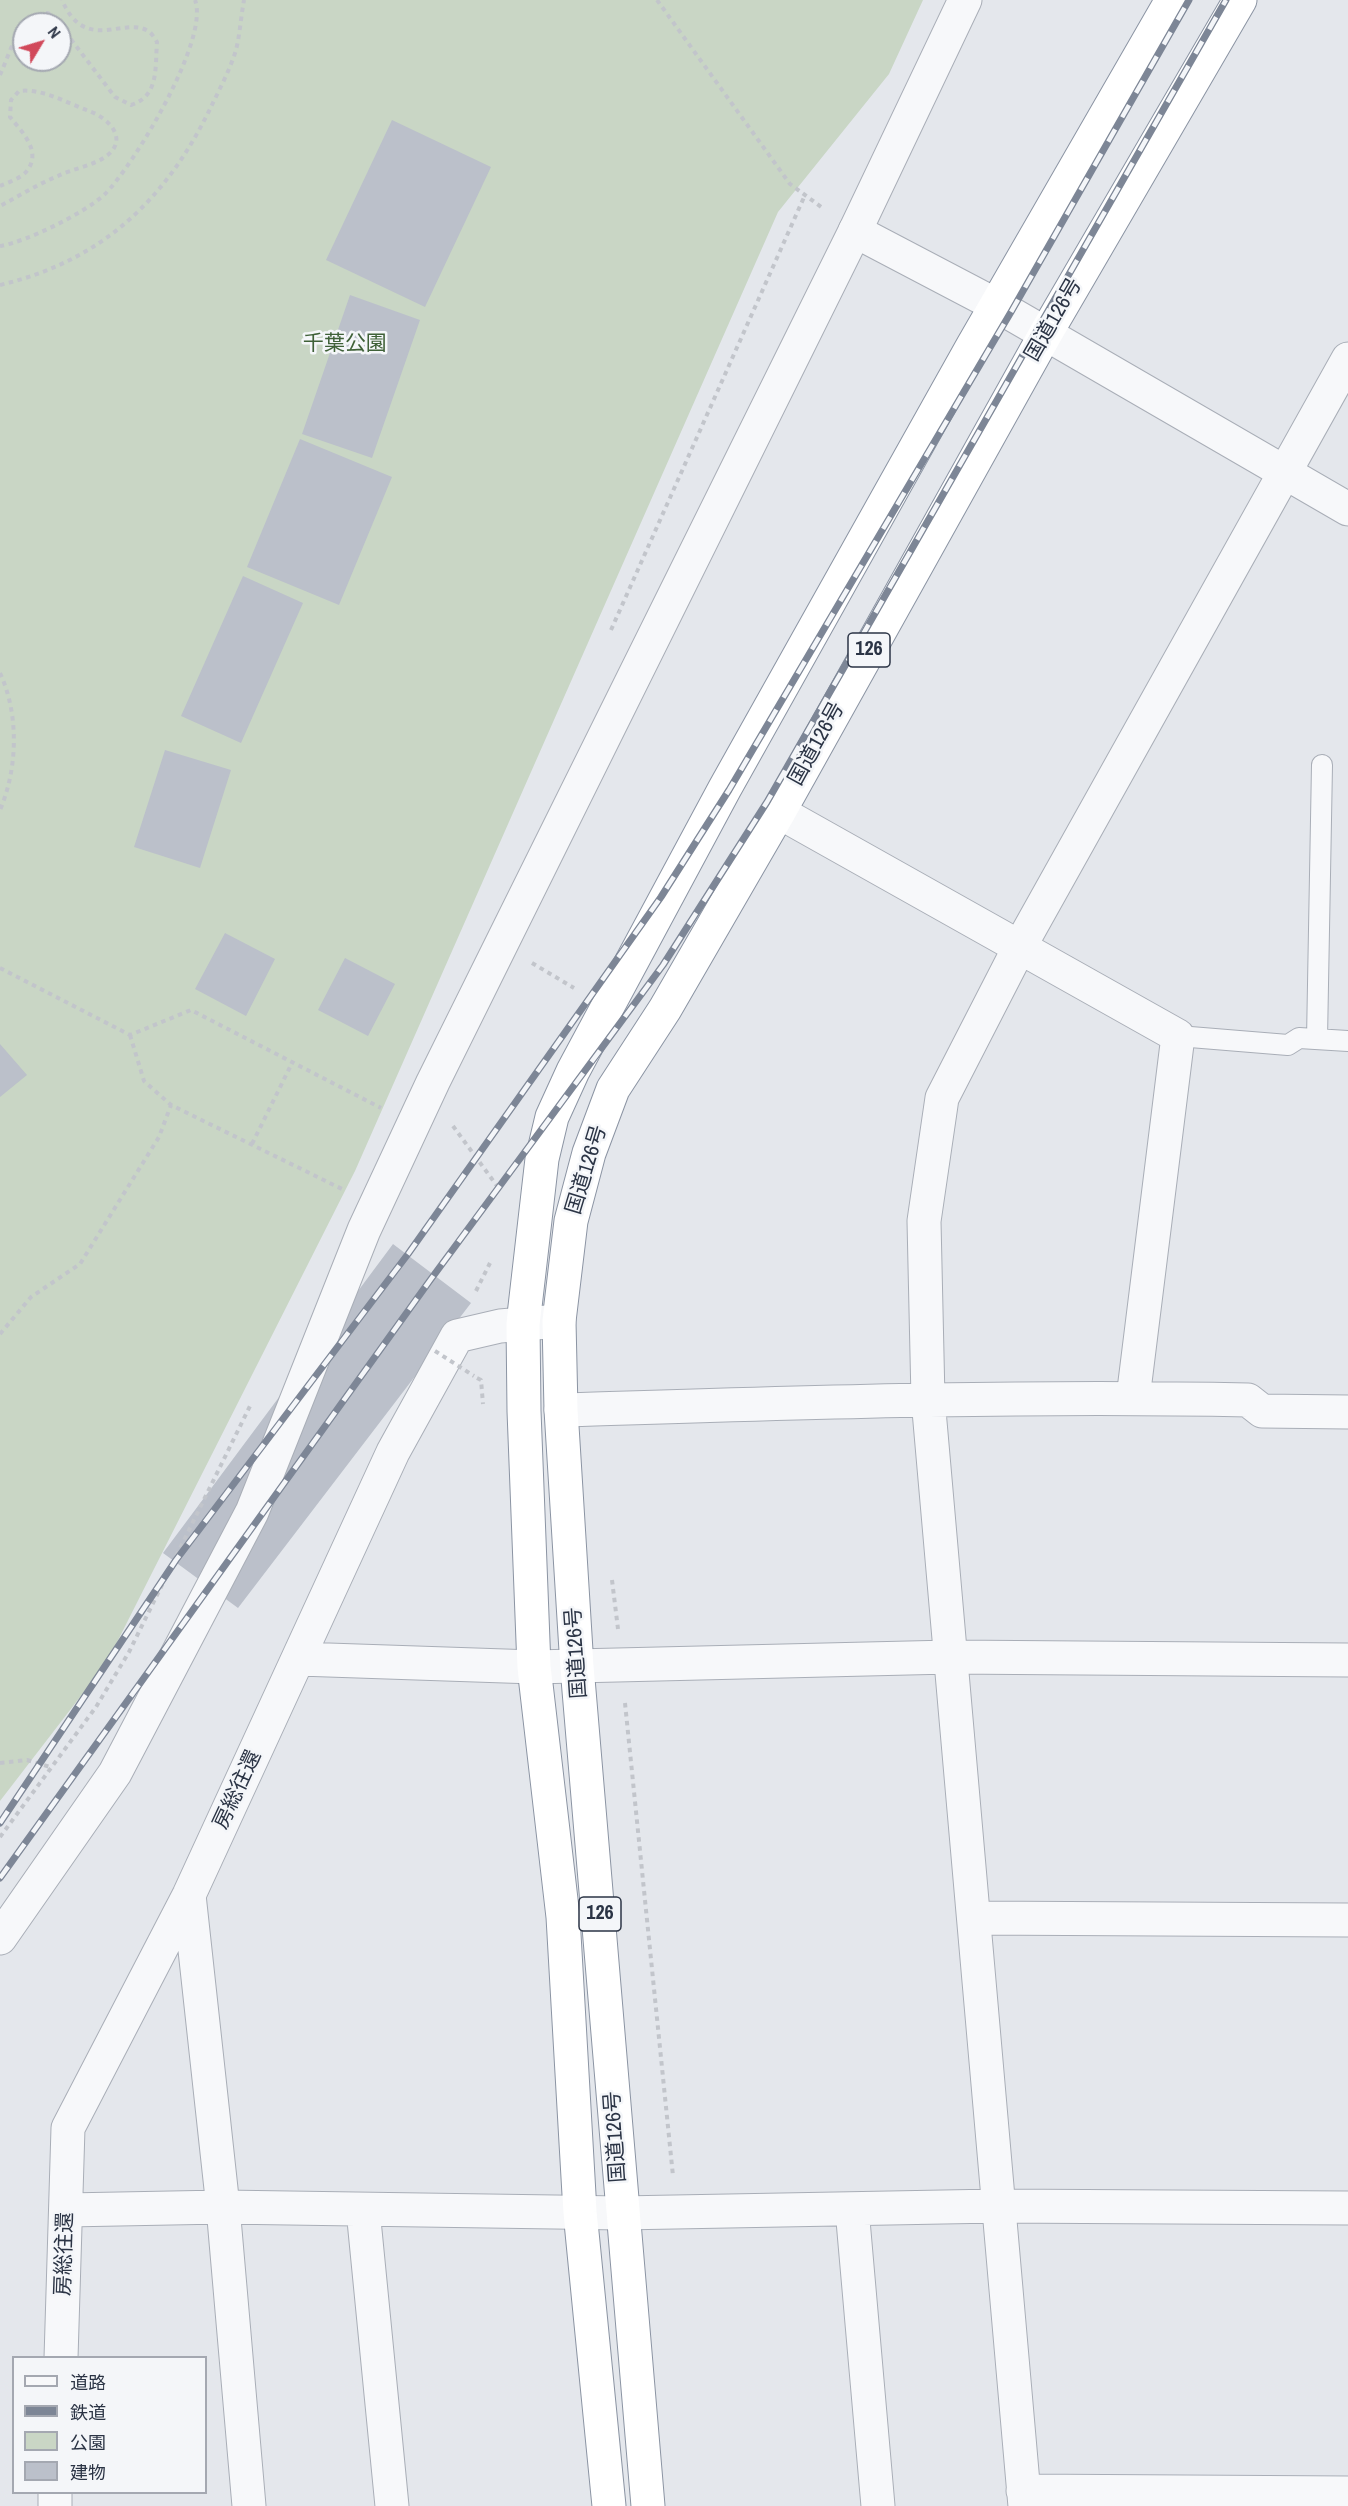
<!DOCTYPE html>
<meta charset="utf-8">
<style>
body{margin:0}
#map{position:relative;width:1348px;height:2506px;overflow:hidden;background:#e4e7ec;font-family:"Archivo Narrow","Noto Sans JP",sans-serif}
canvas{display:block}
.legend{position:absolute;left:12px;top:2356px;width:195px;height:138px;box-sizing:border-box;background:#f4f6f9;border:2px solid #a4a8b1;margin:0;padding:8px 10px;list-style:none;font-size:18px;color:#2b3445}
.legend li{display:flex;align-items:center;gap:12px;height:30px}
.legend b{width:30px;border:2px solid #a4a8b1}
.north{position:absolute;left:12px;top:12px;width:60px;height:60px;box-sizing:border-box;background:#f4f6f9;border:2px solid #a4a8b1;border-radius:50%;rotate:52deg;font-size:16px;font-weight:700;line-height:24px;text-align:center;color:#2b3445}
.north::after{content:'';display:block;margin:auto;width:21px;height:27px;background:#d1495b;clip-path:polygon(50% 0,100% 100%,50% 72%,0 100%)}
</style>
<div id="map">
<canvas width="1348" height="2506"></canvas>
<ul class="legend">
<li><b style="height:8px;background:#f7f8fa"></b>道路</li>
<li><b style="height:8px;background:#7d8696"></b>鉄道</li>
<li><b style="height:16px;background:#c9d6c5"></b>公園</li>
<li><b style="height:16px;background:#bbc0ca"></b>建物</li>
</ul>
<div class="north">N</div>
</div>
<script>
const context = document.querySelector('canvas').getContext('2d');
context.lineJoin = 'round';
function fillPath(path, color) {
  context.fillStyle = color;
  context.fill(path, 'evenodd');
}
function strokePath(path, color, width, dash) {
  context.strokeStyle = color;
  context.lineWidth = width;
  context.lineCap = dash ? 'butt' : 'round';
  context.setLineDash(dash || []);
  context.stroke(path);
}
function label(font, color, halo, rows, align = 'center') {
  context.font = font + ' "Archivo Narrow","Noto Sans JP",sans-serif';
  context.lineWidth = 5;
  context.setLineDash([]);
  context.textBaseline = 'middle';
  context.strokeStyle = halo;
  context.fillStyle = color;
  for (const [text, x, y, turn = 0] of rows) {
    context.save();
    context.translate(x, y);
    context.rotate((+turn || 0) * Math.PI / 180);
    context.textAlign = isNaN(turn) ? turn : align;
    if (halo) context.strokeText(text, 0, 0);
    context.fillText(text, 0, 0);
    context.restore();
  }
}
const green = new Path2D(`
 M0,0h923l-34,74 -111,138 -423,959 -248,491 -107,139zM24,24h36v36h-36z`);
const building = new Path2D(`
 M392,120l99,47 -66,140 -99,-47z
 M350,295l70,25 -48,138 -70,-24z
 M300,439l92,38 -53,128 -92,-38z
 M243,576l60,27 -62,140 -60,-27z
 M165,750l66,20 -31,98 -66,-21z
 M225,933l50,26 -29,57 -51,-27z
 M345,958l50,26 -27,52 -50,-26z
 M0,1044l27,31 -27,22z
 M393,1244l78,59 -233,305 -75,-55z`);
const path = new Path2D(`
 M657,0l133,184 34,25
 M60,25l55,72 16,8c28,-9 24,-36 26,-63 -2,-3 -5,-9 -9,-11 -24,-15 -63,23 -86,-31
 M0,75c11,-24 18,-59 48,-62l11,11
 M0,186c7,-3 21,-8 26,-14 17,-20 -4,-40 -16,-55l1,-17 8,-9c23,-3 48,12 70,20 20,7 41,29 16,46 -13,9 -33,12 -47,19 -20,8 -39,20 -58,30
 M0,246c26,-4 85,-33 105,-52 29,-29 105,-155 90,-194
 M0,285c101,-24 165,-84 210,-176 9,-19 20,-39 26,-59 4,-16 5,-34 8,-50
 M611,630l194,-435
 M0,673c19,41 18,95 0,137
 M532,963l42,25
 M0,968l130,67 61,-25 190,98
 M130,1035l14,46 27,24 171,84
 M453,1126l47,64
 M252,1144l40,-81
 M476,1291l14,-28
 M0,1334l31,-37 49,-33 79,-127 12,-32
 M477,1378l4,2 2,24
 M612,1580l6,49
 M625,1703l48,473
 M0,1763l27,-3 23,7
 M0,1837l96,-130 33,-55 122,-248`);
const service = new Path2D(`
 M1178,1036l110,9 11,-7 49,3
 M1317,1039l5,-274`);
const minor = new Path2D(`
 M855,231l141,74 352,204
 M779,812l399,224 -45,362
 M561,1410c229,-7 458,-15 687,-10l14,11 86,1
 M299,1659l235,8 416,-10 398,3
 M189,1895l34,312 26,299
 M974,1918l374,2
 M852,2209l26,297
 M67,2210l156,-3 398,6 376,-7 351,2
 M363,2210l29,296
 M61,2358l7,-230 121,-233 204,-443 64,-116 43,-10 59,-5
 M1023,2491l325,2
 M55,2506v-14
 M1025,2506l-97,-1107 -4,-178 18,-123 77,-150 329,-589`);
const tertiary = new Path2D(`
 M0,1938l115,-165 137,-261 112,-282 69,-148 422,-851 110,-231`);
const trunk = new Path2D(`
 M609,2506l-29,-294 -17,-295 -29,-250 -10,-256 -1,-87 19,-165 10,-42 21,-46 152,-283 247,-441 200,-347
 M648,2506l-71,-839 -16,-257 -2,-89 12,-100 18,-68 24,-64 52,-80 114,-197 267,-479 194,-333`);
const rail = new Path2D(`
 M0,1823l176,-263 232,-306 253,-357 68,-107 282,-478 178,-312
 M0,1878l431,-599 232,-314 104,-163 459,-802`);
const pathBridge = new Path2D(`
 M435,1351l39,25`);
const shields = [
 [869,650,42],
 [600,1914,42]
];
const shieldNames = [
 ["126",869,650],
 ["126",600,1914]
];
const streetNames = [
 ["国道126号",1054,320,-60],
 ["国道126号",817,744,-61],
 ["国道126号",587,1170,-73],
 ["国道126号",577,1653,-94],
 ["房総往還",238,1790,-65],
 ["国道126号",616,2137,-94],
 ["房総往還",65,2254,-88]
];
const parkNames = [
 ["千葉公園",345,344]
];
fillPath(green, '#c9d6c5');
fillPath(building, '#bbc0ca');
strokePath(service, '#a9aeb7', 22);
strokePath(minor, '#a9aeb7', 35);
strokePath(tertiary, '#a9aeb7', 35);
strokePath(trunk, '#8b94a3', 35);
strokePath(path, '#c2c5cb', 4, [4.5, 4.5]);
strokePath(service, '#f7f8fa', 20);
strokePath(minor, '#f7f8fa', 33);
strokePath(tertiary, '#f7f8fa', 33);
strokePath(trunk, '#fff', 33);
strokePath(rail, '#7d8696', 7);
strokePath(rail, '#f4f6f9', 4.5, [14]);
strokePath(pathBridge, '#c2c5cb', 4, [4.5, 4.5]);
for (const [x, y, w] of shields) {
  const box = new Path2D();
  box.roundRect(x - w / 2, y - 17, w, 34, 4.5);
  context.fillStyle = '#f4f6f9';
  context.fill(box);
  strokePath(box, '#2b3445', 1.5);
}
label('bold 20px', '#2b3445', null, shieldNames);
label('21px', '#2b3445', '#f4f6f9', streetNames);
label('21px', '#3f6138', '#f4f6f9', parkNames);
</script>
